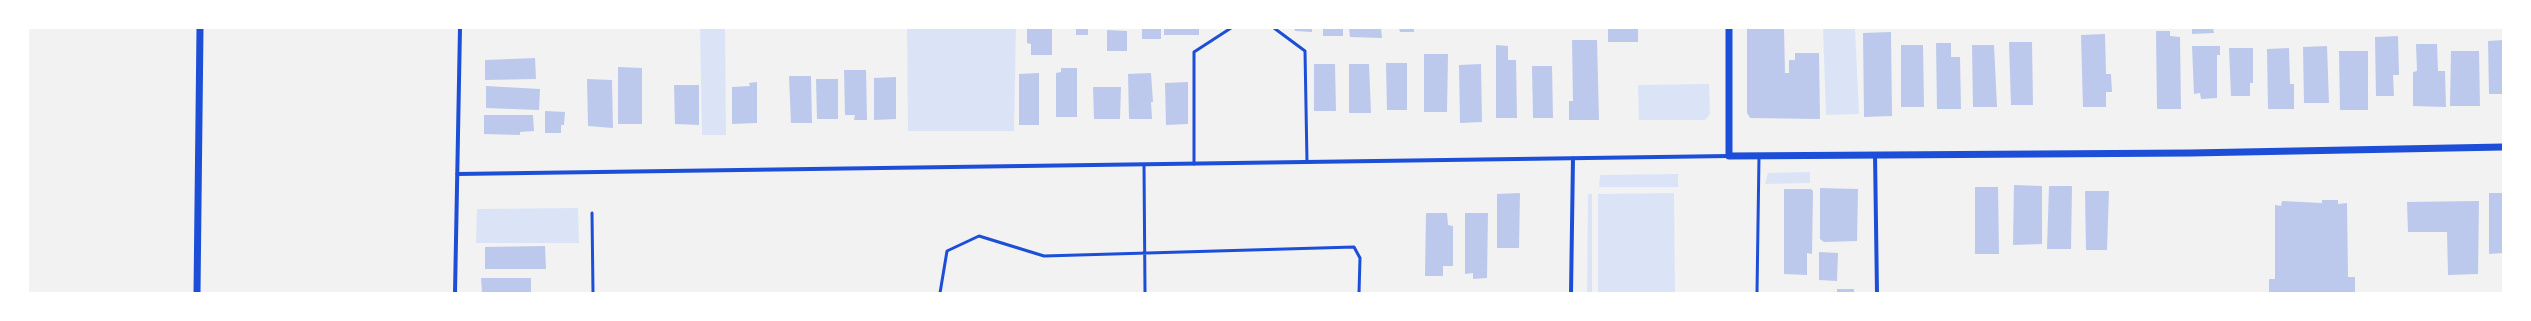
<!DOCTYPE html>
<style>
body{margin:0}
#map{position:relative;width:2531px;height:321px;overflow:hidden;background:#f2f2f2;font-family:Lato,sans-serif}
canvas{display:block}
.frame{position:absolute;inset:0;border:29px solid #fff;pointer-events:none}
</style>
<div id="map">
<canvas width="2531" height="321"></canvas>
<div class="frame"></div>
</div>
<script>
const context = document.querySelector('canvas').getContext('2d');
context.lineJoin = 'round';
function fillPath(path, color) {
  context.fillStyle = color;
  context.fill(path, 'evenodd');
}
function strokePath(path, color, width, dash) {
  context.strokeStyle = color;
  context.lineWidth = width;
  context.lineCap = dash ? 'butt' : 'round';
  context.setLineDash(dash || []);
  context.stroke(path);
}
const green = new Path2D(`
 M700,28h25l1,107h-24z
 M907,28h109l-2,103h-106z
 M1823,28h32l4,86 -33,1z
 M1709,84l1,30 -5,6h-66l-1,-35z
 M1810,172v11l-45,1 3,-11z
 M1678,174v13h-79l1,-12z
 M1674,193l1,100h-77v-99z
 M1588,194h4v99h-5z
 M578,208l1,35h-103l1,-34z`);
const building = new Path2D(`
 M1027,28h25v27h-21v-11l-4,-1z
 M1076,28h12v7h-12z
 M1142,28h19v11h-19z
 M1164,28h35v7h-35z
 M1294,28h18v4l-17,-1z
 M1323,28h20v8h-20z
 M1349,28h32l1,10 -32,-1z
 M1399,28h15v4h-14z
 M1608,28h30v14h-30z
 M1747,28h37l1,45h4v-13h6v-7h24l1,66 -70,-1 -3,-5z
 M2192,28h21l1,5 -22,1z
 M1107,30l20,1v20h-20z
 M2156,31h14v5l10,1 1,72h-24z
 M1891,32l1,84 -28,1 -1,-84z
 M2105,34l1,40h5l1,18h-6v15h-23l-2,-72z
 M2398,36l1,39h-6l1,21h-18l-1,-59z
 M1572,40h25l2,80h-30v-19h4z
 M2503,40v54h-14l-1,-53z
 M2009,42h23l1,63h-22z
 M1936,43h15v14h9l1,52h-24z
 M2416,44h21l1,27h7l1,36 -33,-1v-34l4,-1z
 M1496,45l12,1v14h8l1,58h-21z
 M1901,45h22l1,62h-23z
 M1972,45h22l3,62h-24z
 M2192,46h28v9h-3v43l-16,1 -1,-6 -6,1z
 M2327,46l2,57h-25l-1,-56z
 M2229,48h24v35h-3v13h-19z
 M2289,48l1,36h4v25h-26l-1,-60z
 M2339,51h29v59h-28z
 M2451,51h28l1,55h-30z
 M1424,54h24l-1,58h-23z
 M535,58l1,21 -51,1v-20z
 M1386,63h21v47h-20z
 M1314,64h21l1,47h-22z
 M1349,64h20l2,49h-22z
 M1481,64l1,58 -22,1 -1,-58z
 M1532,66h20l1,52h-20z
 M618,67l24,1v56h-24z
 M1061,68h16v49h-21v-44l5,-1z
 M844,70h22l1,50h-13l1,-5h-10z
 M1039,73v52h-20v-51z
 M1151,73l2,29h-2l1,17h-23l-1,-45z
 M789,76h22l1,47h-21z
 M896,77v42l-22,1v-42z
 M587,79l25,1 1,48 -25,-2z
 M816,79h22v40h-21z
 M757,82v41l-25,1v-37l18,-1 -1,-3z
 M1188,82v42l-22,1 -1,-42z
 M674,85h25v40l-24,-1z
 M486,86l54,3 -1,21 -53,-2z
 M1093,87h28l-1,32h-26z
 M545,111l20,1 -1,13h-3v8h-16z
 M484,115h49l1,16 -14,1v3l-36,-1z
 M2014,185l28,1v58l-29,1z
 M2049,186h23l-1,63h-24z
 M1975,187h23l1,67h-24z
 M1820,188l38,1 -1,52 -33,1 -4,-3z
 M1784,189h27l2,2 -1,63 -5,-1v22l-23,-1z
 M2085,191h24l-2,59h-21z
 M1520,193l-1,55h-22v-54z
 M2489,193h14v60l-14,1z
 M2322,200h16v4l9,-1 1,74h7v16h-86v-14h6v-74l6,1 1,-5 40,2z
 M2479,201l-1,73 -30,1 -1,-43h-39l-1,-30z
 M1426,213h21l1,12 5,1v40h-10v10h-18z
 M1465,213h23l-1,65 -14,1v-6l-8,1z
 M545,246l1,23h-61v-22z
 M1819,252l19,1 -1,28 -18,-1z
 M481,278h50v15h-49z
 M1837,289h17v4h-17z`);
const service = new Path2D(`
 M1274,28l31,23 2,111
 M1194,164v-112l37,-24
 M1144,165l1,128
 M592,213l1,80
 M940,293l7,-42 32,-15 65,20 310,-9 6,11 -1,35
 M1757,293l2,-137`);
const minor = new Path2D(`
 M1875,154l2,139
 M457,174l1272,-18
 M455,293l5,-265
 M1571,293l2,-135`);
const tertiary = new Path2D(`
 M1729,28v128l462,-3 312,-6
 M197,293l3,-265`);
fillPath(green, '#dbe4f7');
fillPath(building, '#bdc9ec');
strokePath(service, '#1d4ed8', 3);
strokePath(minor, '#1d4ed8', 4);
strokePath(tertiary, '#1d4ed8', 7);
</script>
